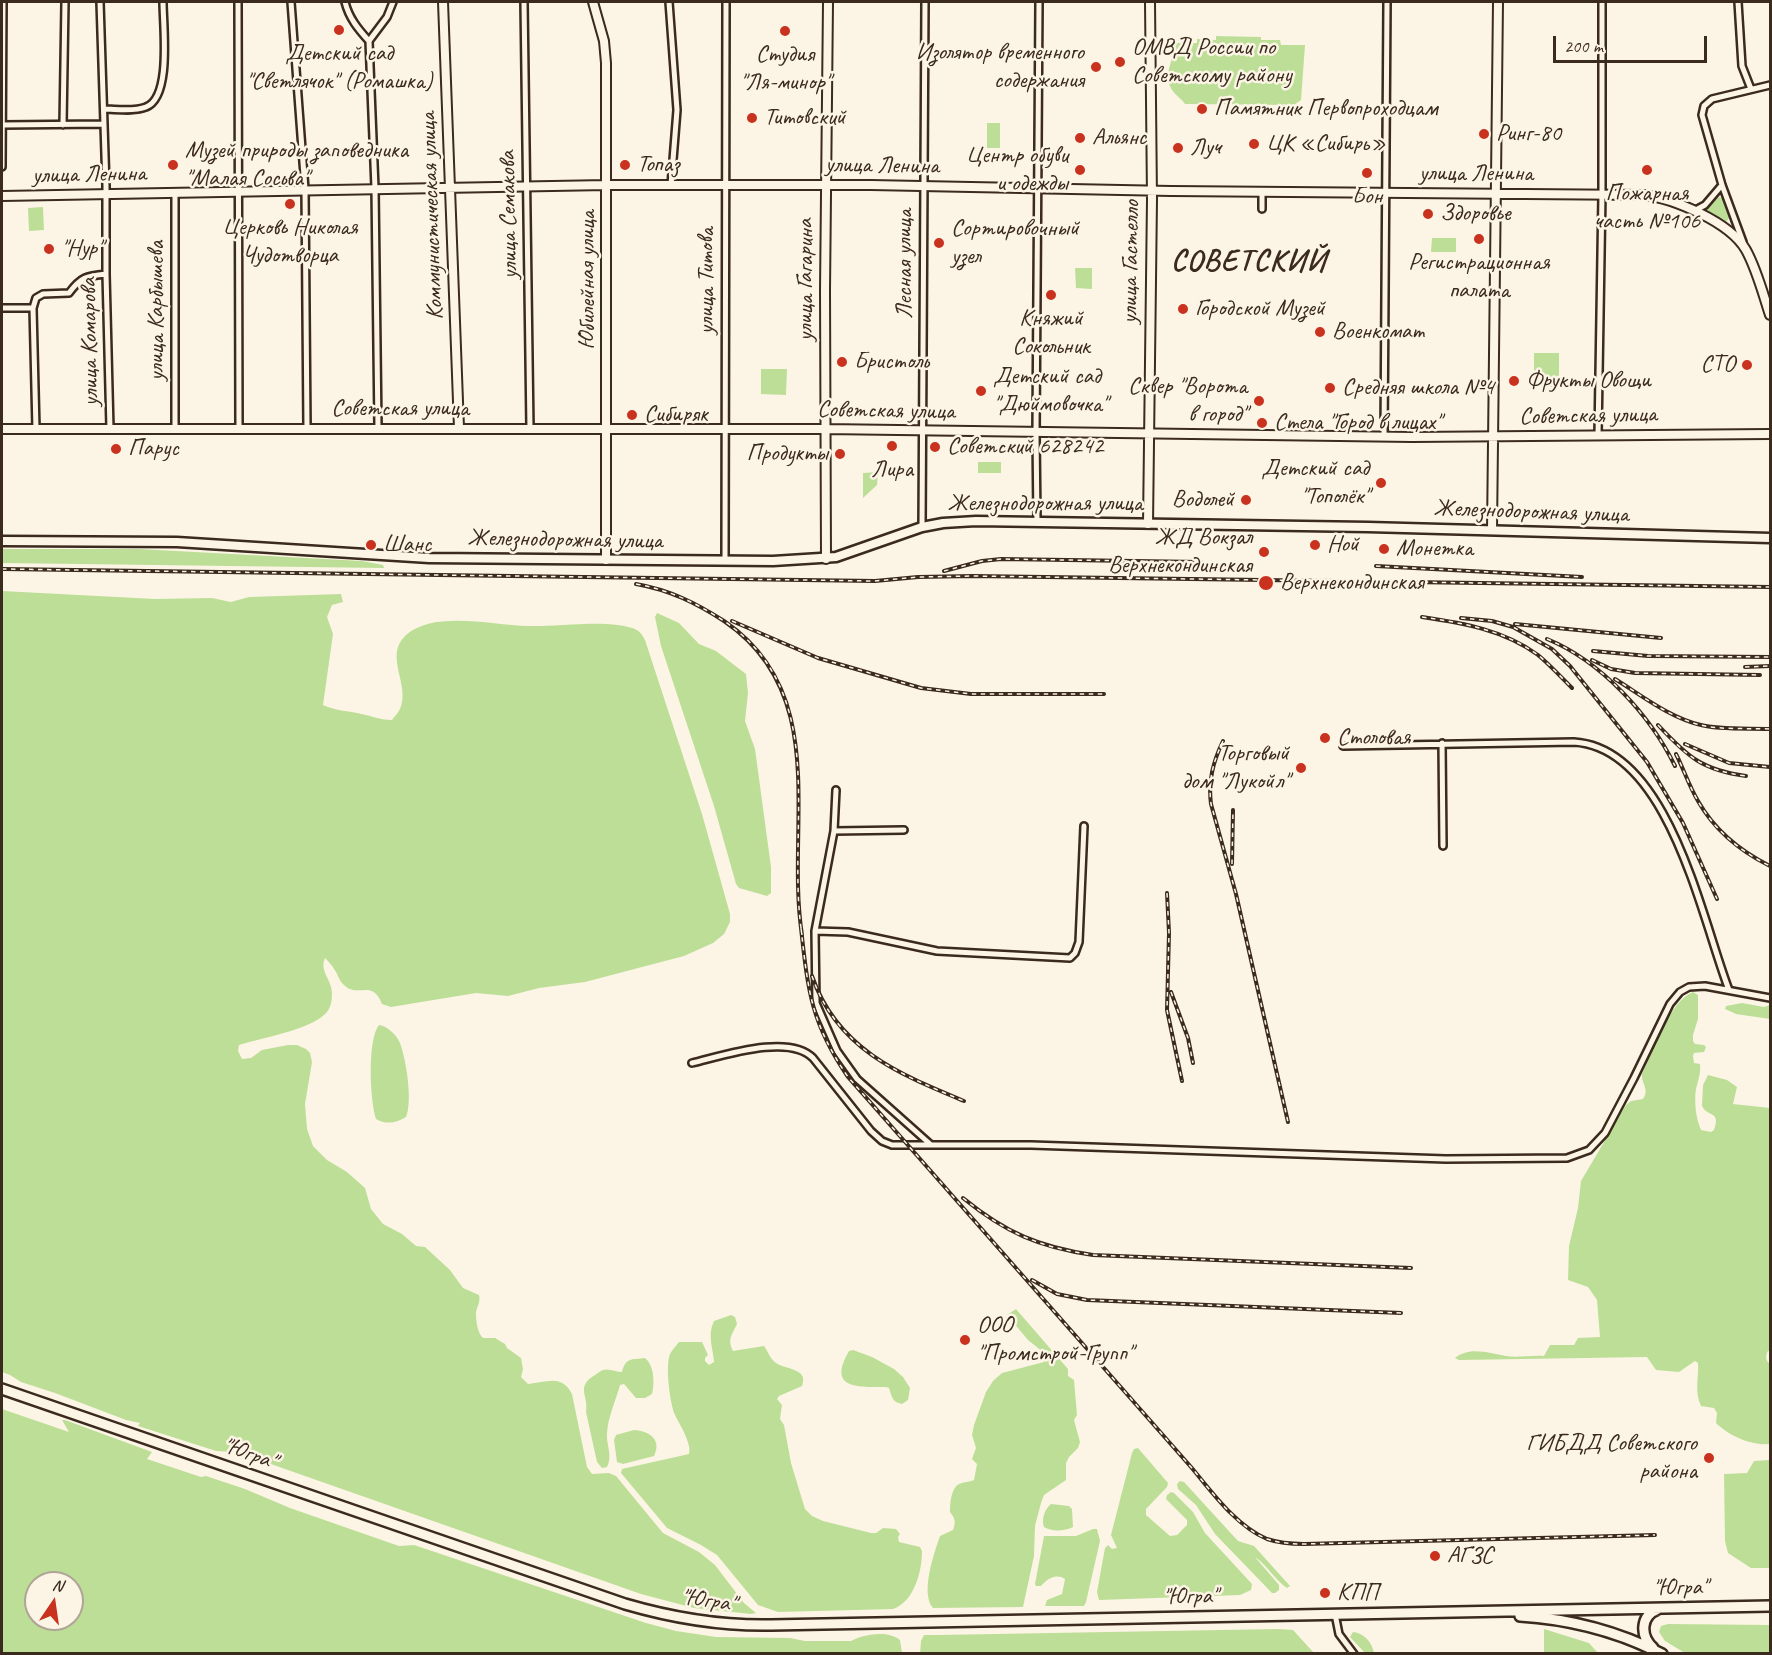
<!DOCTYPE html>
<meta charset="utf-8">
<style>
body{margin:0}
#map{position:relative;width:1772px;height:1655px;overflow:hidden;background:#fcf5e5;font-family:Caveat,sans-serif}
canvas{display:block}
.frame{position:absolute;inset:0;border:3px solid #3b2a1e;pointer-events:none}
.north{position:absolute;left:24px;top:1571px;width:60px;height:60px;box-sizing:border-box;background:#fcf5e5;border:2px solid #afa495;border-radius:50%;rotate:13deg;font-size:16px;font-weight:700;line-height:24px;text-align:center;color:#3b2a1e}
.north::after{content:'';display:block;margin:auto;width:21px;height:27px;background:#c8321e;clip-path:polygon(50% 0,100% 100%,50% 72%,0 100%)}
.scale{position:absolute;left:1553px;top:36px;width:154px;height:27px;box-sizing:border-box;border:3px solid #3b2a1e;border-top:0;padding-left:8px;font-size:18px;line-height:21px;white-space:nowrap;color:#3b2a1e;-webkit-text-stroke:4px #fcf5e5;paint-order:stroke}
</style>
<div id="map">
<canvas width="1772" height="1655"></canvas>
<div class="frame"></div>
<div class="north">N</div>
<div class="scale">200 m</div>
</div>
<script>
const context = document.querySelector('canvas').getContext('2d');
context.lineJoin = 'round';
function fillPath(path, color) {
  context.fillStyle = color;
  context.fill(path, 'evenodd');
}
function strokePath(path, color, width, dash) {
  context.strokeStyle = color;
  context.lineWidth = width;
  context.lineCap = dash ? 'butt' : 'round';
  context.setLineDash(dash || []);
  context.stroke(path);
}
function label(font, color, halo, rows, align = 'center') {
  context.font = font + ' Caveat,sans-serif';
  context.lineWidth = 5;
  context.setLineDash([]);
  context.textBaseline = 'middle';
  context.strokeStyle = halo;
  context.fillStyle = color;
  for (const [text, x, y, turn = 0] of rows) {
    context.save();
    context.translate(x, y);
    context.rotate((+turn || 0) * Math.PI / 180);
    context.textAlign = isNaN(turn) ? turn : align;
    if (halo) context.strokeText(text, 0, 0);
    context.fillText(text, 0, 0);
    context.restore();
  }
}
const green = new Path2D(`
 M1216,36l45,1v3h19l1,5h24l-4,55 -7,5 -109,-1c-3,-5 -9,-8 -13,-14 -10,-17 3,-31 3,-47h22v-4l19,1z
 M987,123h13v25h-13z
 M1719,197l5,2 6,18 -4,5h-4l-17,-11 1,-4z
 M43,207l1,23 -15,1 -1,-23z
 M1432,238h24v14h-25z
 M1075,268h17v21l-16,-1z
 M1534,353h25v34h-25z
 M761,369h26l-1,26 -25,-1z
 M978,462h23v11h-23z
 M878,472l-1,13 -14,13v-25z
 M2,549h137l223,12 21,4 1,3 -382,-5z
 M2,591l153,8 57,-1 19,4 18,-5 92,-3 2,8 -11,3 -5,12 6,17 -10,71c11,5 23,6 34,8 12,2 22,7 35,7 2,-3 6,-7 8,-11 11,-24 -17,-53 6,-74 27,-25 88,-10 121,-9 30,1 78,-7 105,2 7,2 10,6 13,12l57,174 28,100v8l-6,12 -11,9 -29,13 -99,26 -46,6 -31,8 -32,-3 -85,14 -9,-3c-10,-26 -24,-5 -38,-19 -5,-4 -6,-11 -10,-16 -2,-4 -6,-8 -9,-11 -6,13 7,22 7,35 0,8 -1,16 -8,22 -16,15 -63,23 -85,30l-1,6 4,8 9,-1 11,-8 26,-5h9l9,4 4,4 2,9 -7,42 2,25 6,17 14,14 20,12 18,16 6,21 12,15 19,10 14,12 9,1 25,23 13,18 16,7c2,8 -3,12 -3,19 0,9 2,19 7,24h12l10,6 2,4 14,10 2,11 -2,8 7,7c19,-2 34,-10 44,10l15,73 5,7 17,-1 7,3 47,57 36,19 16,13 29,38 12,10 -5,1 -57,-6 -53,-14 -393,-138 -15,-4 -17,-1 -78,-25 2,-3 -14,-3 -71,-27 -34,-11 -11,-7 -8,-3z
 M657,613l22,10 20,21 17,7 30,23 2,19 -3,28 10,28 16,118v26l-4,3 -28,-8 -3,-4 -22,-78 -53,-160 -6,-29z
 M1693,992l5,3v24l-5,16v6l2,3 9,1 2,2 -2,5 -10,1 -1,3 1,7 6,1c1,9 -2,17 -4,25 -2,13 0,30 5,41l10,2 3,-2c7,-20 -6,-12 -12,-24l1,-21 5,-10 19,5 10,7 -4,17 37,4v243h-2c-3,5 -2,10 2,13v80c-18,2 -41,-8 -54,-21l1,-10 -3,-5 -13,-2c-7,-15 -2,-29 -3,-43l-3,-2 -16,11 -23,-2 -9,-13 -188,3 -4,-2c15,-12 34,-5 51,-2 11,2 26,-1 38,0l6,-11h24l4,-7 22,-1 -3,-37 -9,-13 -20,-7 1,-34 9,-38 3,-27 45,-76 5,-4 12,-2c7,-10 -2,-15 -1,-25 11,-22 28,-74 51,-82z
 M1742,1003l22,4 6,-2v14l-34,-5 -11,-5 1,-3z
 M379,1025c8,1 18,10 21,18 6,16 13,58 6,74 -9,6 -20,8 -30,2 -6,-18 -9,-79 3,-94z
 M1016,1309l52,60v7l6,4 3,35 -3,5 6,22 -2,6 -9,9 -3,6v17l-22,15 -3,8 -6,23 -1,30 -11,51 -90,1c-13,-14 1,-55 7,-72l13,-6c3,-8 2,-12 -3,-18 0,-8 1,-24 9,-28 5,-2 10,-2 15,-4l3,-16 -5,-5 4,-11 -4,-13 2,-10 12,-33 7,-11 9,-8 42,-11 -1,-10 -15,-12 -21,-25z
 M731,1315l4,2 2,7c-5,11 -10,15 -4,27l31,-5c4,5 6,13 12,17 10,7 33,5 26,23l-23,10 -2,3 5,6 -2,14 4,6 7,38 14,46 7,7 11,5 48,12h5l7,-5 13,1 4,5 -2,3 1,5 21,5 2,4c0,21 -8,51 -29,58l-115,3 -20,-7 -41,-50 -16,-10 -34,-17 -46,-55 1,-4 67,-15c3,-10 -9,-29 -14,-39 -5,-11 -10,-49 -5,-61 2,-4 6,-8 9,-12h23l6,13 -3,3v3l4,4 5,-3c-1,-14 -7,-27 0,-41z
 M853,1350l19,7 22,12 9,8 7,11 -2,12 -6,4c-10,-2 -10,-7 -13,-16l-3,-1c-29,0 -59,2 -37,-36z
 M645,1358c9,7 10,25 7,36l-7,4h-9l-12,-14 -4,1c-4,15 -12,32 -13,48 -1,11 6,23 0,34l-5,1 -5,-6 -11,-50c3,-17 -11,-25 9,-37 3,-2 5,-4 8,-5 6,-2 13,2 19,2 4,-15 9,-12 23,-14z
 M2,1409l67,23 -7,-12h3l87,32 -5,7 54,18 5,-1 39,13 45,19 109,38 15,-1 232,78 30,8 40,6 74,1 15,3h46c13,-7 37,-11 49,-1l2,13h-900zM36,1583h36v36h-36z
 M634,1430c16,1 28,10 20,26l-31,8 -6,-2 -3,-22 2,-5z
 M1138,1448l30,35 -1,4 -21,22v6l24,21 7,-1 10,-10v-5l-21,-21 1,-4 4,-3 3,1 19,19 12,21 47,51 -1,6 -11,5 -141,5 -2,-8 8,-44 3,-3 4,4 5,-1 -6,-13 21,-82 2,-4z
 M1770,1460v108h-19l-23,-15 -3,-12 -1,-67 23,-1 7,-12z
 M1180,1481l4,1 54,59 16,5 36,40 -3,2c-12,-8 -19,-22 -32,-31l24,28v5l-4,3h-3l-57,-59 -19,-29 -18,-16 -1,-5z
 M1051,1504l18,2 3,3 1,18c-8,4 -21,5 -29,0 -3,-8 1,-18 7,-23z
 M1093,1529h4l3,12 -14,61 -2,4h-39l2,-6 15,-6 3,-15c-9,-6 -18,0 -24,7h-5l-1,-2 9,-48h32z
 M1668,1624l102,1v28h-85l-20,-12 -6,-9 2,-6z
 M1278,1629l15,1 21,23 -394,1 1,-13 3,-6h14z
 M1544,1629l45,14 9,10h-54z
 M1353,1632c11,1 19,10 21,21h-9l-15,-16z`);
const street = new Path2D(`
 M100,2l6,184v88l4,155
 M238,2l1,427
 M291,2l14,187 2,240
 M345,2c4,16 13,27 24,39
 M524,2l6,427
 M669,2l8,108 -6,75
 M1738,2l4,64 9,23
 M104,109c12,0 30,3 42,-2 26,-10 17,-81 17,-105
 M2,125l102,-1
 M63,125l2,-123
 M2,167l1,-165
 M175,192v237
 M1262,209v-17
 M1694,211l11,-6 17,-20
 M1743,242l-21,-57 -20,-70 2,-9 8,-7 58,-14
 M2,308h31
 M378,428l-3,-240 -6,-147 18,-24 6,-15
 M36,429l-3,-121 3,-10 7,-4 26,-1c12,-16 17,-17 37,-19
 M1598,435l4,-241v-192
 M1384,437l3,-435
 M1037,522l-1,-89 3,-431
 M922,527l3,-525
 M725,561l1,-559
 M1442,743l1,103
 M1343,746l231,-4c95,6 127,175 155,248
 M836,790l-2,41 -19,100 1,72 21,48 20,28 73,65
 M834,831l70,-1
 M815,931l33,1 89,19 133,7 5,-5 4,-11 5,-116
 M692,1063c30,-7 97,-30 121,-5l58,73 11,10 10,4h139l415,14 121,-1 22,-8 16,-17 29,-55 36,-74 10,-12 9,-5 16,-1 65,12
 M1335,1614l4,20 15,20`);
const secondary = new Path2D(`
 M443,2l16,426
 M593,2l11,39 2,22v497
 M2,196l605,-11h264l300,6 472,4c30,3 87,27 103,55 11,20 17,44 24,65
 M2,429h823l587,8 358,-3
 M1148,524l4,-325 -2,-197
 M1492,530l6,-528
 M826,559l-1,-269 3,-288`);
const primary = new Path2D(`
 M2,541l175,1 252,16 344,3 63,-4 86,-30 21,-4 33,-2 392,6 402,11`);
const highway = new Path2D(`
 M2,1389l623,215c48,14 96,22 146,21l999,-19
 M1520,1616c49,3 99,16 142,38
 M1653,1648c-13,-12 -13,-32 5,-39`);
const rail = new Path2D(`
 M1376,566l206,11
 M2,569l873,12 43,-4 55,-1 797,11
 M944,571l38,-10 19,-2 200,3
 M636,584c34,6 60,19 88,37 109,74 61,206 78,314
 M1422,617c41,6 82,13 116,38 12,10 23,22 34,33
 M1461,618l31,3 21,6 39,22 18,17 77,96 36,61 34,76
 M732,621l86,37 103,30 50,6h133
 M1515,624l146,14
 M1547,639c54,22 103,76 128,127
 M1593,651l55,5 122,1
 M1592,660l19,9 24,4 125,2
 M1745,667l25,-1
 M1615,679c26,16 55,39 86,46 18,5 49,3 69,4
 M1658,725c30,32 44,45 88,51
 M1223,741c-10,21 -15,40 -12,63l25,90 52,228
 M1685,744l44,19 41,4
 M1676,754c8,16 13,32 22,47 17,30 42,50 72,65
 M1232,864l1,-54
 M1167,893l2,40 -2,77 15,71
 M801,928c7,63 10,95 47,149l343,390c21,25 45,59 76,72 12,4 24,5 37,5l351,-9
 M812,976c25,73 87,98 152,125
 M1171,992l17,46 5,25
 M963,1198c43,35 76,49 130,57l318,13
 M1032,1280l25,14 30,6 314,13`);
const markers = [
 [339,30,6,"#c8321e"],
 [785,31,6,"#c8321e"],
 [1120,62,6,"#c8321e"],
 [1096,67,6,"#c8321e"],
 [1202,109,6,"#c8321e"],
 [752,118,6,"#c8321e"],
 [1484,134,6,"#c8321e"],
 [1080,138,6,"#c8321e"],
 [1254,144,6,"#c8321e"],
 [1178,148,6,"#c8321e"],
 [173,165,6,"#c8321e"],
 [625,165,6,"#c8321e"],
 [1080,170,6,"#c8321e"],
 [1647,170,6,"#c8321e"],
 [1367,173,6,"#c8321e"],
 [290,204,6,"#c8321e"],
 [1428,214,6,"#c8321e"],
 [1479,239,6,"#c8321e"],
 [939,243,6,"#c8321e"],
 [49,249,6,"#c8321e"],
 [1051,295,6,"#c8321e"],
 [1183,309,6,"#c8321e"],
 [1320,332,6,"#c8321e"],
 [842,362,6,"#c8321e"],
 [1747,365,6,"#c8321e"],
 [1514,381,6,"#c8321e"],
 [1330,388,6,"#c8321e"],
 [981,391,6,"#c8321e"],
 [1259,401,6,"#c8321e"],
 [632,415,6,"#c8321e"],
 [1262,423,6,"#c8321e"],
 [892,446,6,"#c8321e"],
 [935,447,6,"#c8321e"],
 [116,449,6,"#c8321e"],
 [840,454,6,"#c8321e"],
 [1381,483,6,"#c8321e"],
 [1246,500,6,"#c8321e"],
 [371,545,6,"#c8321e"],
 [1315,545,6,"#c8321e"],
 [1384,549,6,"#c8321e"],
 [1264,552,6,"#c8321e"],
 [1266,583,8,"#c8321e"],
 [1325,738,6,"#c8321e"],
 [1301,768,6,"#c8321e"],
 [965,1340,6,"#c8321e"],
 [1709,1458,6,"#c8321e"],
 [1435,1556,6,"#c8321e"],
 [1325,1593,6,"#c8321e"]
];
const poiNames = [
 ["ОМВД России по",1132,48],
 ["Советскому району",1132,76],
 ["Изолятор временного",1084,53,"right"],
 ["содержания",1084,81,"right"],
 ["Детский сад",339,54,"center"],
 ["\"Светлячок\" (Ромашка)",339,82,"center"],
 ["Студия",785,55,"center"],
 ["\"Ля-минор\"",785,83,"center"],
 ["Памятник Первопроходцам",1214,109],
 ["Титовский",764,118],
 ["Ринг-80",1496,134],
 ["Альянс",1092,138],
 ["ЦК «Сибирь»",1266,144],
 ["Луч",1190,148],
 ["Музей природы заповедника",185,151],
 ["\"Малая Сосьва\"",185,179],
 ["Центр обуви",1068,156,"right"],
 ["и одежды",1068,184,"right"],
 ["Топаз",637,165],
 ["Пожарная",1647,194,"center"],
 ["часть №106",1647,222,"center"],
 ["Бон",1367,197,"center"],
 ["Здоровье",1440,214],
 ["Церковь Николая",290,228,"center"],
 ["Чудотворца",290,256,"center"],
 ["Сортировочный",951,229],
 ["узел",951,257],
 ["\"Нур\"",61,249],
 ["Регистрационная",1479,263,"center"],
 ["палата",1479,291,"center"],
 ["Городской Музей",1195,309],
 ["Княжий",1051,319,"center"],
 ["Сокольник",1051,347,"center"],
 ["Военкомат",1332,332],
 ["Бристоль",854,362],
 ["СТО",1735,365,"right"],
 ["Детский сад",993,377],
 ["\"Дюймовочка\"",993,405],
 ["Фрукты Овощи",1526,381],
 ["Сквер \"Ворота",1247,387,"right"],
 ["в город\"",1247,415,"right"],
 ["Средняя школа №4",1342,388],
 ["Сибиряк",644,415],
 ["Стела \"Город в лицах\"",1274,423],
 ["Советский 628242",947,447],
 ["Парус",128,449],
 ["Продукты",828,454,"right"],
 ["Детский сад",1369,469,"right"],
 ["\"Тополёк\"",1369,497,"right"],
 ["Лира",892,470,"center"],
 ["Водолей",1234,500,"right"],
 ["ЖД Вокзал",1252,538,"right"],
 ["Верхнекондинская",1252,566,"right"],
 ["Шанс",383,545],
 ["Ной",1327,545],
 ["Монетка",1396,549],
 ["Верхнекондинская",1280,583],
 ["Столовая",1337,738],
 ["Торговый",1289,754,"right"],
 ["дом \"Лукойл\"",1289,782,"right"],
 ["ООО",977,1326],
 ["\"Промстрой-Групп\"",977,1354],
 ["ГИБДД Советского",1697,1444,"right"],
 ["района",1697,1472,"right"],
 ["АГЗС",1447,1556],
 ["КПП",1337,1593]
];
const streetNames = [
 ["улица Ленина",882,166,1],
 ["улица Ленина",1476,174],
 ["улица Ленина",89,175,-1],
 ["улица Семакова",509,215,-91],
 ["Коммунистическая улица",432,216,-92],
 ["улица Гастелло",1131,262,-89],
 ["Лесная улица",905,264,-90],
 ["Юбилейная улица",588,280,-90],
 ["улица Гагарина",806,280,-90],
 ["улица Титова",707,281,-90],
 ["улица Карбышева",157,311,-90],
 ["улица Комарова",90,342,-91],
 ["Советская улица",400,409],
 ["Советская улица",886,411,1],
 ["Советская улица",1588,416,-1],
 ["Железнодорожная улица",1045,504],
 ["Железнодорожная улица",1531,512,2],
 ["Железнодорожная улица",565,540,1],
 ["\"Югра\"",249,1454,19],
 ["\"Югра\"",1680,1588,-1],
 ["\"Югра\"",1190,1597,-1],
 ["\"Югра\"",708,1601,8]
];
const districtNames = [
 ["СОВЕТСКИЙ",1249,262]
];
fillPath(green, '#bdde97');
strokePath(street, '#3b2a1e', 10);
strokePath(secondary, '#3b2a1e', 12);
strokePath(primary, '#3b2a1e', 13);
strokePath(highway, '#3b2a1e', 14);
strokePath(street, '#fcf5e5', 5);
strokePath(secondary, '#fcf5e5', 8);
strokePath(primary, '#fcf5e5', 8);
strokePath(highway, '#fcf5e5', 9);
strokePath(rail, '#3b2a1e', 4);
strokePath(rail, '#fcf5e5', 1.5, [4.5]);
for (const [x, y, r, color] of markers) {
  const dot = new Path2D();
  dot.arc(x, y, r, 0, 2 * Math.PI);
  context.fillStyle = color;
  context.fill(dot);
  strokePath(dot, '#fcf5e5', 2);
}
label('24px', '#3b2a1e', '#fcf5e5', poiNames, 'left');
label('24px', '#3b2a1e', '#fcf5e5', streetNames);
context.letterSpacing = '1.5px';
label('bold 30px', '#3b2a1e', '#fcf5e5', districtNames);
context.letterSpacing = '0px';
</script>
